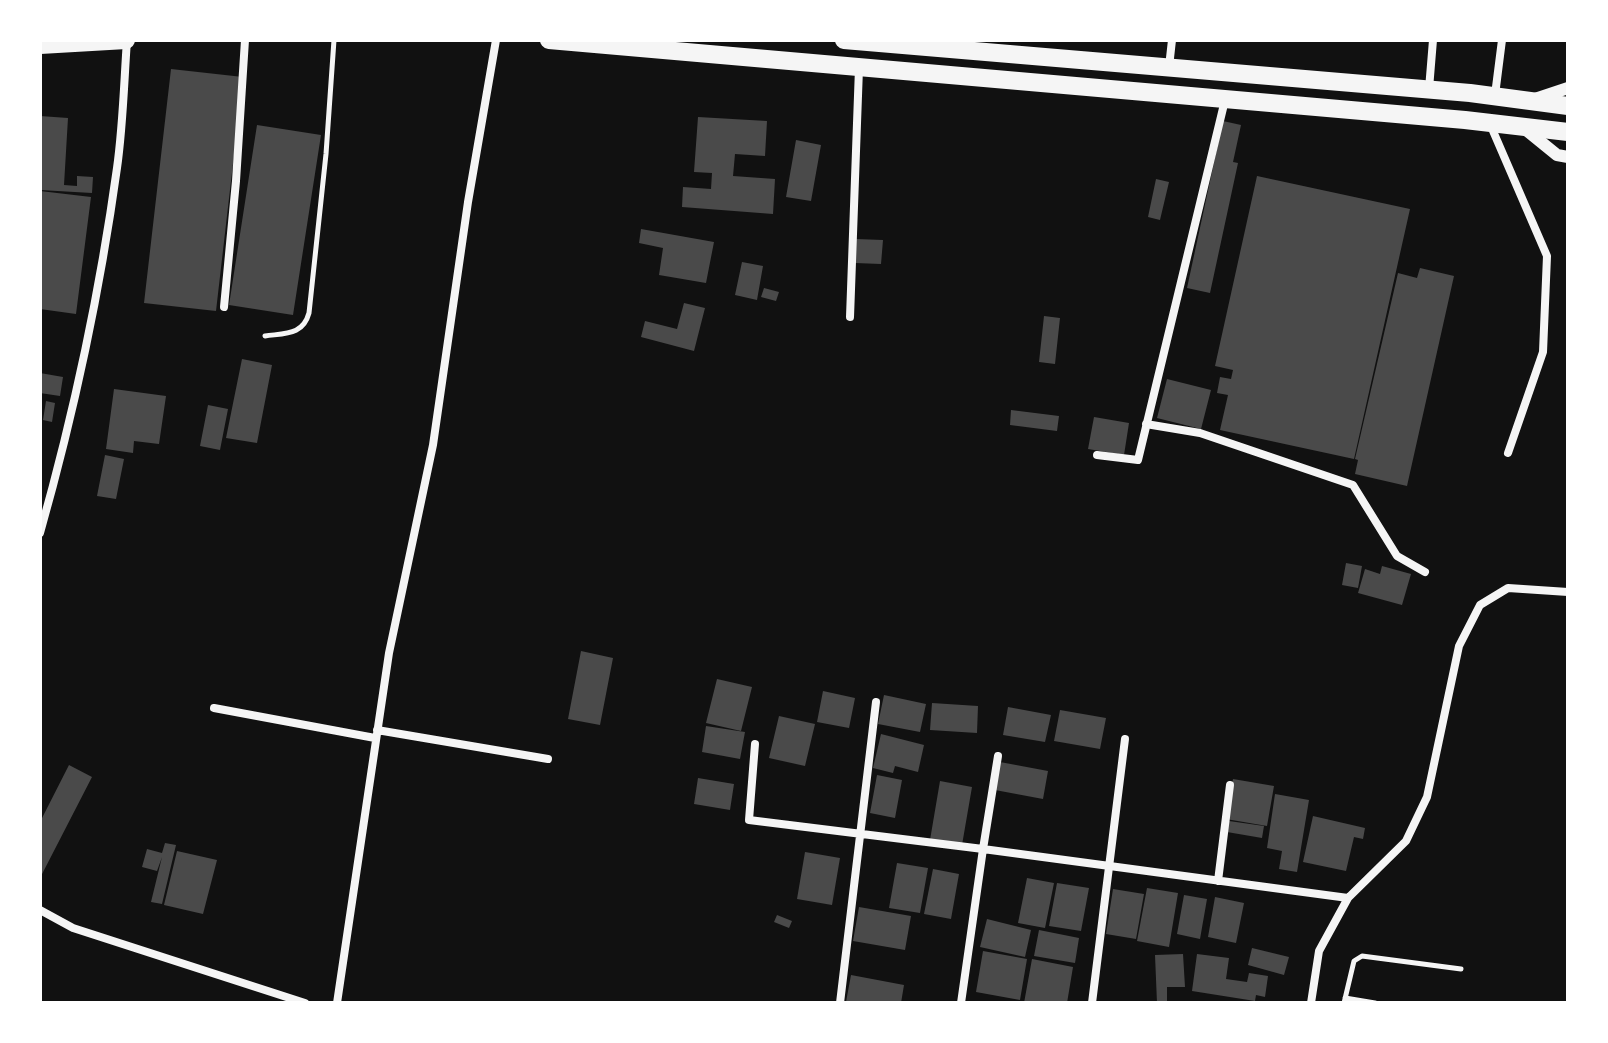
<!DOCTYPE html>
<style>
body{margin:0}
#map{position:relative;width:1608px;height:1043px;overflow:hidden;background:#111;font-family:"Space Grotesk",sans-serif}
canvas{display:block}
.frame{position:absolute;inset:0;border:42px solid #fff;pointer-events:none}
</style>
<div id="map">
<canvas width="1608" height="1043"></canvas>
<div class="frame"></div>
</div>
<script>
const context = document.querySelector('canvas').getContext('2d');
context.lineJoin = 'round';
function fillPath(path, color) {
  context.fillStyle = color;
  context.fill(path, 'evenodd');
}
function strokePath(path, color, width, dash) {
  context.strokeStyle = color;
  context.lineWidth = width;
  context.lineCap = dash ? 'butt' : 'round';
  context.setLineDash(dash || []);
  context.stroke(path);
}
const building = new Path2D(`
 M171,69l72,8 -27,234 -72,-8z
 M40,116l28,2 -4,67 13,1v-10l16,1 -1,16 -52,-3z
 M698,117l69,4 -2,35 -30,-2 -2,22 42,3 -2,35 -91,-7 1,-20 28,2 1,-16 -18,-1z
 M1223,121l18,4 -8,37 5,1 -28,130 -23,-5z
 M257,125l64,10 -28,180 -64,-10z
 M796,140l25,5 -10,56 -25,-4z
 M1257,176l153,33 -56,250 -134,-29 8,-35 -11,-2 3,-16 11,2 2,-9 -18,-4z
 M1156,179l13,3 -9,38 -12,-3z
 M40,191l51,6 -15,117 -36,-5z
 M641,229l73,13 -8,41 -47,-8 4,-27 -24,-5z
 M856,239l27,1 -2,24 -26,-1z
 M742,262l21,4 -6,34 -22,-5z
 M1420,268l34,8 -47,210 -52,-12 3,-14 -3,-1 43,-186 19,5z
 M764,288l15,4 -3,9 -15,-4z
 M684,303l21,5 -11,43 -53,-14 4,-16 32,8z
 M1044,316l16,2 -5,46 -16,-2z
 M242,359l30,6 -15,78 -31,-5z
 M40,373l23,4 -3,19 -20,-3z
 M1167,379l44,11 -10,39 -44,-11z
 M114,389l52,7 -7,48 -25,-3 -1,12 -27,-4z
 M46,401l9,2 -3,19 -9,-2z
 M208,405l20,4 -8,41 -20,-4z
 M1011,410l48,6 -2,15 -47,-6z
 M1094,417l35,6 -5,32 -36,-6z
 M105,455l19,4 -8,40 -19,-3z
 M1346,563l16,3 -4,22 -16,-3z
 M1382,566l29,8 -9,31 -44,-12 7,-24 15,5z
 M581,651l32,7 -13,67 -32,-6z
 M717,679l35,8 -11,44 -35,-8z
 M823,691l32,7 -6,30 -32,-6z
 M884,695l42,9 -6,28 -42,-8z
 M932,703l46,3 -1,27 -47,-3z
 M1008,707l43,8 -6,27 -42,-7z
 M1060,710l46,8 -6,31 -46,-8z
 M779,716l36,8 -10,42 -36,-8z
 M706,726l39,6 -5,27 -38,-7z
 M881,734l43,11 -6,27 -23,-6 -2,7 -20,-5z
 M1000,762l48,9 -5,28 -48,-9z
 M69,765l23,12 -52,101v-56z
 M877,775l25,5 -7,38 -25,-5z
 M698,778l36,6 -4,26 -36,-6z
 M1233,779l41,7 -7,40 -41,-7z
 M940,781l32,6 -10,58 -32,-5z
 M1275,794l34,6 -12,72 -18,-3 3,-18 -15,-3z
 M1313,816l52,12 -2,11 -9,-2 -8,34 -43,-9z
 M1229,821l35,5 -2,12 -35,-6z
 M165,843l11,2 -14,59 -11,-2 11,-45 -5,14 -15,-4 5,-18 15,4z
 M177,851l40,9 -14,54 -39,-9z
 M805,852l35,6 -8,47 -35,-6z
 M897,863l31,5 -8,45 -31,-5z
 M933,869l26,5 -8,45 -27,-5z
 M1027,878l27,5 -9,45 -27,-5z
 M1057,883l32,5 -8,43 -32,-5z
 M1147,888l31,5 -9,54 -32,-6z
 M1113,889l31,5 -8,45 -30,-5z
 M1184,895l23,4 -7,40 -23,-5z
 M1215,897l29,6 -8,40 -28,-6z
 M859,907l52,9 -6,34 -52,-9z
 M777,915l15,6 -3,7 -15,-6z
 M987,919l44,11 -6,27 -45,-10z
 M1039,930l40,8 -4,25 -41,-7z
 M1252,948l37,9 -5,18 -36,-10z
 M983,951l44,8 -7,41 -44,-8z
 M1183,954l2,33h-18v16h-10l-2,-48z
 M1197,954l32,4 -3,21 21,3 2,-9 19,3 -3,21 -9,-2 -1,6 -63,-10z
 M1032,959l41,8 -6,36h-43z
 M851,975l53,10 -3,18 -55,-1z`);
const service = new Path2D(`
 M265,336c21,-3 38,-1 44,-23l17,-159 8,-114
 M1345,998l30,5
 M1344,1003l10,-42 8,-5 99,13`);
const minor = new Path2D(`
 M1169,67l3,-27
 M1429,89l4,-49
 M1495,95l7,-55
 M1490,124l57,132 -4,96 -35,101
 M224,307l12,-126 9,-141
 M850,317l9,-249
 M1146,424l54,9 153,52 44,71 28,16
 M1097,455l41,5 87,-360
 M40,533c34,-120 60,-242 77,-365 6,-42 7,-86 10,-128
 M214,708l161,30
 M377,730l171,29
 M755,744l-6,76 234,29 15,-93
 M1218,881l12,-96
 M40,910l33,18 232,75
 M337,1003l52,-350 44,-208 35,-243 28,-162
 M840,1003l36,-301
 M961,1003l22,-154 365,49
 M1092,1003l33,-264
 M1311,1003l8,-52 29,-53 58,-57 21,-44 32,-151 21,-41 28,-17 60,4`);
const tertiary = new Path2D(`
 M1535,99l33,-11
 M1525,129l32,26 11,2`);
const trunk = new Path2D(`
 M549,40l916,80 103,12
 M844,40l626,53 98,13
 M40,45l86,-5`);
fillPath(building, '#4a4a4a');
strokePath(service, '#f5f5f5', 5);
strokePath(minor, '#f5f5f5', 8);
strokePath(tertiary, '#f5f5f5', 12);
strokePath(trunk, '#f5f5f5', 18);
</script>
